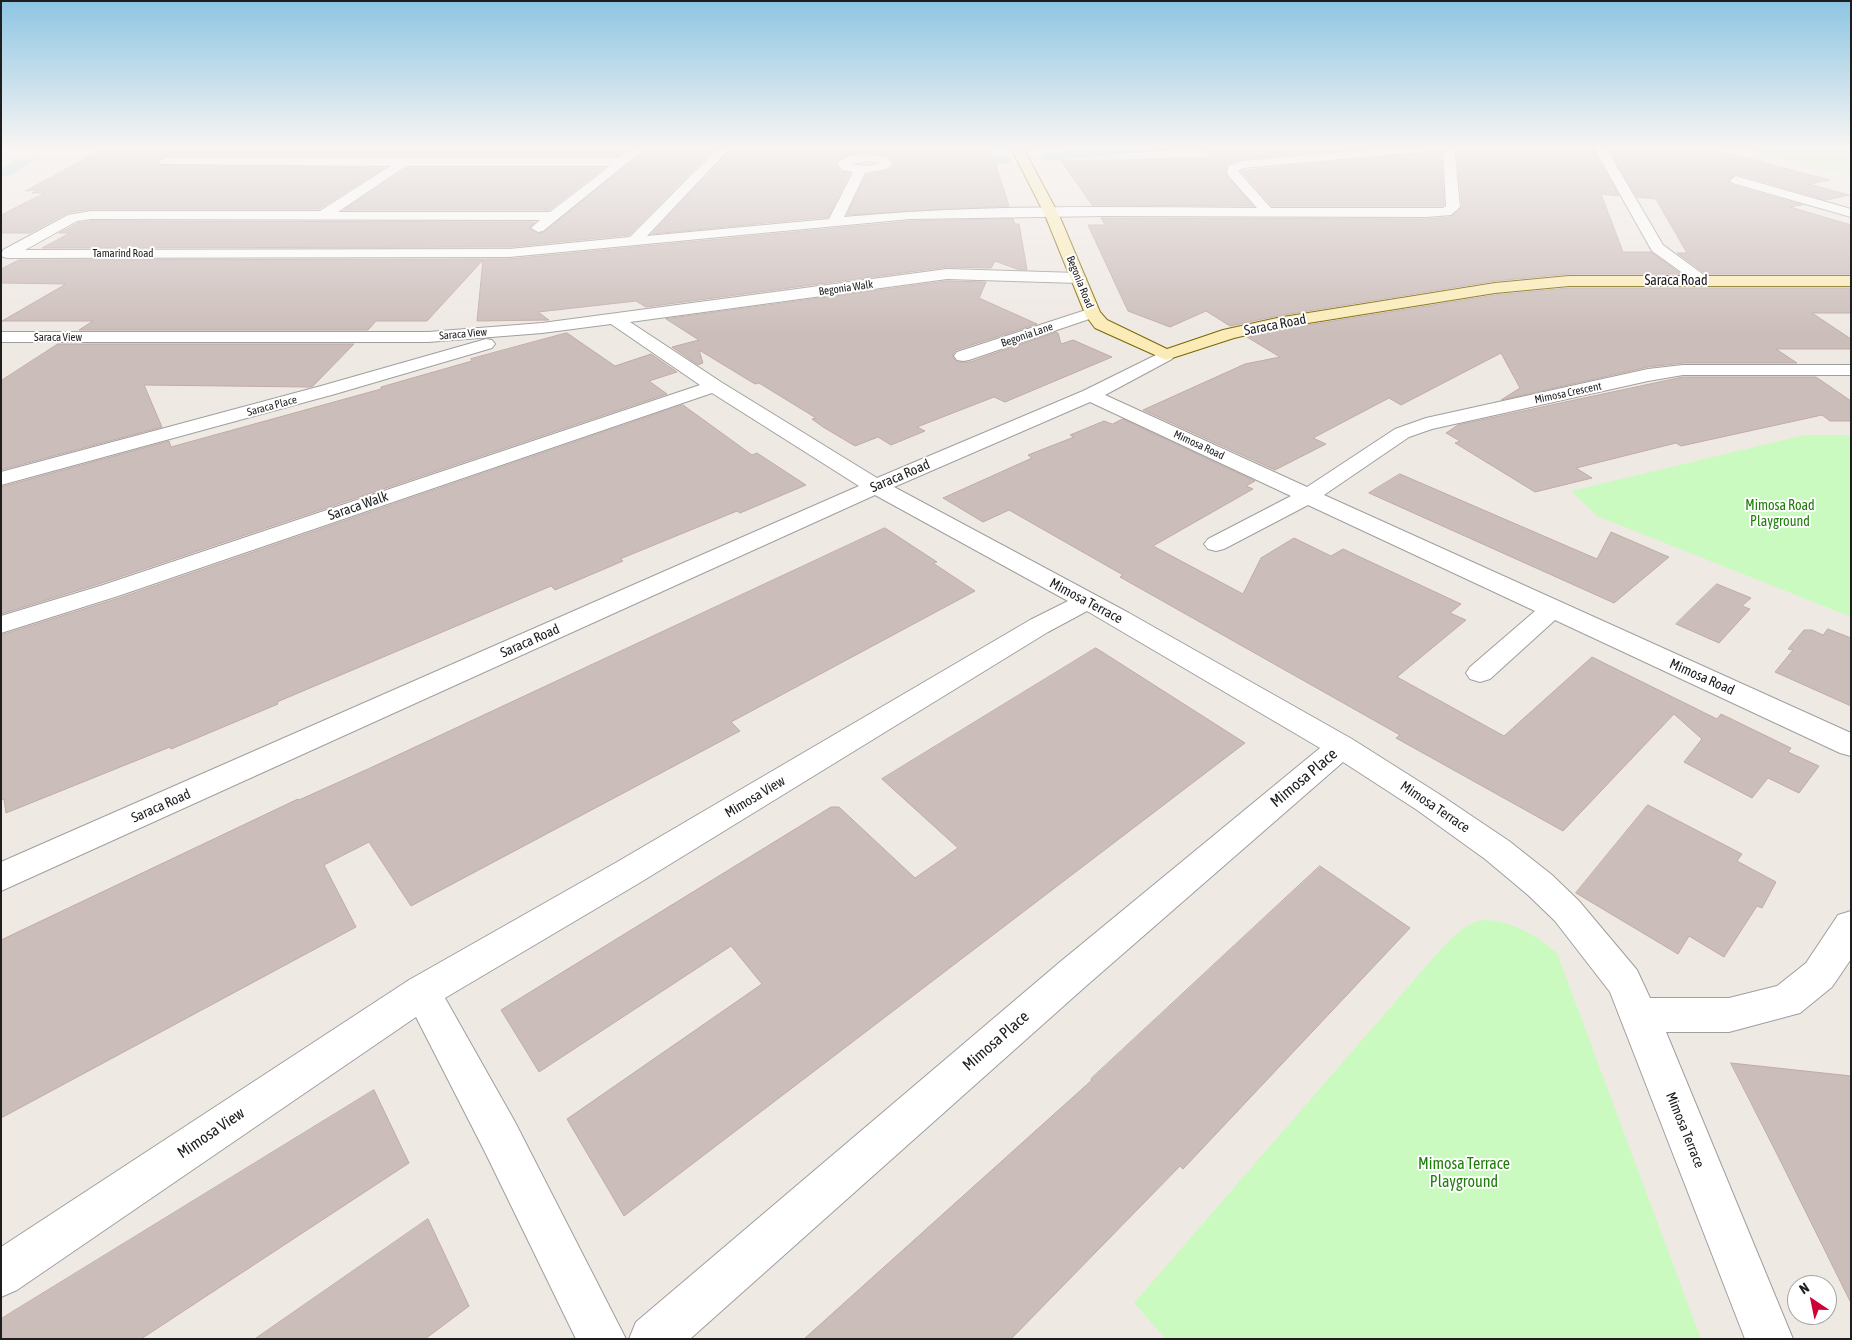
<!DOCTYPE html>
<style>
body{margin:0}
#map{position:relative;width:1852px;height:1340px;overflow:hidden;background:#efe9e4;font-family:"Asap Condensed",sans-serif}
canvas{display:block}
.frame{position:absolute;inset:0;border:2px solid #1e1e1e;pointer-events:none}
.north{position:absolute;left:1787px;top:1275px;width:50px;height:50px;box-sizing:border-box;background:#fff;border:1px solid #a5a5a5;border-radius:50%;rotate:326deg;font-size:14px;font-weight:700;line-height:20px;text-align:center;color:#1e1e1e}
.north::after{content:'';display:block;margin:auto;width:18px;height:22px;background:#cc0035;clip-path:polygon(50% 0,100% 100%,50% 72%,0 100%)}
</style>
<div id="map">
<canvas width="1852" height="1340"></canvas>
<div class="frame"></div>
<div class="north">N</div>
</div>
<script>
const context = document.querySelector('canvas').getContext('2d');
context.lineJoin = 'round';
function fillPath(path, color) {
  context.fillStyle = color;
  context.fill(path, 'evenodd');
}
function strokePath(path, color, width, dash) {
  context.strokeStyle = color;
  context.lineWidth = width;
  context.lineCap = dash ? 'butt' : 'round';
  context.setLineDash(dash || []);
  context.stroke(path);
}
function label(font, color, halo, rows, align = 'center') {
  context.font = font + ' "Asap Condensed",sans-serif';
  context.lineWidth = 4;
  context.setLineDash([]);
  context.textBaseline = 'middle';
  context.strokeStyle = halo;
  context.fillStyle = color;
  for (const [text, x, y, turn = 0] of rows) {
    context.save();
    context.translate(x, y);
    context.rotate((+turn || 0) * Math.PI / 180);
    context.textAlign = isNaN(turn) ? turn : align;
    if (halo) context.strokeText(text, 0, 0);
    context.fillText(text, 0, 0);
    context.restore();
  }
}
const park = new Path2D(`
 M1732,146h119v31z
 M1804,435h47v182l-254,-101 -26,-25z
 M1483,920c30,1 53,15 74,33l144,386h-535l-32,-36 306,-353c13,-13 25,-27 43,-30z`);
const water = new Path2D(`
 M37,159l-27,17 -9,1v-8l13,-8z`);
const canal = new Path2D(`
 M719,146h94l191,10 5,1 2,3 -2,3 -5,1 -278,-14 -5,-1z
 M1121,146h56l-2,3 -5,1 -123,11 -5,-1 -2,-3 2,-3 5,-1z`);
const building = new Path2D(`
 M108,146h520l-2,4 -8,6h-453l-7,5 2,4 224,3 -65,41h-228l-24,4 -37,20h-29v-18l44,-22h-13l6,-3 -12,1z
 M644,146h73l-88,89 -120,12 -467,1 28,-15h-11l19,-10 13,-2 444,1 -6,6 9,6 6,-2 94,-76z
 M734,146l256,1 19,59 -162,9 19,-40 20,-4 9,-6 -6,-9 -27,-3 -15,2 -12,8 5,8 10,2 -22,44 -176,17z
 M1196,146h192l-147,13 -14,5 -1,11 27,31 -161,-1 -31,-44 153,-3z
 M1456,146h135l28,50 -18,-2 22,58h28l30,22h-112l-74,7 -218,35 -47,10 -24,-15 -36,16 -42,-16 -40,-86h17l-4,-7 325,1 25,-2 11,-10z
 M1607,146h93l130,34 -21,4 40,11 -23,5 -89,-26 -9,6 3,5 71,20 -12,2 61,18v49h-145l-29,-21h10l-31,-54 -19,-2z
 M1441,152l3,53 -2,1h-170l-31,-35z
 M407,168h197l-55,42h-205z
 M1013,219l2,5h4l8,46 -10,-1 -22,-8 -4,7 -44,-1 -301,40 -10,-6 -98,11 11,8 -72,1 6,-61 -56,61h-51l-8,9h-289l14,-9h-91l64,-37 -65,-1v-14l18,-9 490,-1 401,-38z
 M947,281l39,1 -7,16 58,26 -81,26 -4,6 5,6h13l86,-30 2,1 3,11 12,-4 39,17 -107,45 -11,-5 -77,30 8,4 -34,14 -13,-8 -23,9 -32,-19 -11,-8 4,-1 -57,-35 -4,1 -56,-34 4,13 -5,2 -26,-18 27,-7 -33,-21z
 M1569,288h282v25h-39l39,26v10h-75l21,14h-114l-35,4 -147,33 19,-12 -19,-35 -100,52 -12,-7 -76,40 13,6 -51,26 -132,-60 102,-46 35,-7 -33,-20 30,-7 218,-35z
 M567,333l48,33 36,-12 26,18 -28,9 18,13 -568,190 -98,30v-127l168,-46 2,6 210,-58v-2l91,-26 -1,-2z
 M58,344h296l-41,42 -4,1 -165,-2 18,42 -161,43v-89z
 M1683,377h133l35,24v20h-21l-8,-6 -141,31 -5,-3 -100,25 16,10 -57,14 -80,-49 5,-2 -14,-8 12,-8z
 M683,405l69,50 5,-2 49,32 -66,28 -3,-2 -117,48 3,2 -68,29 -4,-4 -274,116 1,2 -107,45 -1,-2 -164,66 -2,-14 -3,1v-165l118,-37z
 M1123,419l132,62 -9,5 7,3 -100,57 90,48 18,-36 33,-20 37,18 12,-7 118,55 -11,9 16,7 -69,57 107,59 88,-79 125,62 4,-5 70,34 -3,4 31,14 -20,27 -31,-15 -16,20 -68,-36 18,-23 -28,-25 -111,117 -167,-93 4,-3 -280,-158 3,-2 -114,-65 -26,12 -40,-24 89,-40 -4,-3 46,-18 -4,-2 34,-14 8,3z
 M1400,474l197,85 14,-27 58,25 -55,46 -245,-110z
 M885,528l52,34 -4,1 42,28 -244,131 9,9 -329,175 -42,-64 -45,23 32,62 -355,191v-178l297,-141 1,1 69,-31z
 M1717,584l34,14 -9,8 8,3 -31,34 -43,-19z
 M1828,629l23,9v68l-76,-34 18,-22 -5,-1 16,-19h8l11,5z
 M1096,648l149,95 -621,473 -57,-97 195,-135 -31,-38 -192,126 -38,-62 330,-203h8l76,71 43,-30 -76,-69z
 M1648,805l94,49 -5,7 39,21 -14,26 -5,-2 -33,51 -35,-21 -11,18 -102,-61z
 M1320,866l90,62 -227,241 -3,-3 -169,173h-207l288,-259 -1,-1z
 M1731,1063l120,13v227l-72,-145z
 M374,1090l35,73 -268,176h-140v-20z
 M428,1219l41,87 -44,33h-170z`);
const street = new Path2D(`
 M630,146h12l-5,9 -94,76 -5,1 -7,-4 9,-8 -449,-1 -14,2 -52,29 484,-1 121,-12 90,-91h12l-85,90 182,-17 24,-47 -11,-2 -5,-7c12,-12 37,-9 52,-5l4,7 -7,4 -21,4 -21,44c137,-13 275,-10 413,-9l-30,-34 1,-8 13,-5 169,-15h44l6,61 -9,8 -25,2 -322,-1 -194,3 -401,38 -502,1 -6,-2 2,-6 65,-35 23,-4h229l70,-45 -229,-2 -2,-2 2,-2 4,-2h454l9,-7zM1443,150l3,56 -3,2h-172l-33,-37 5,-3zM871,161l9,2 -13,3 -16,-2zM406,166h204l-60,46h-212z
 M1593,146h12l58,99 45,33 3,3 -3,3h-10l-46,-33z
 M1736,176l115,33v8l-119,-34 -2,-3z
 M947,269l131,4 5,2 3,3 -3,3 -5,2 -131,-4 -317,43 91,60 156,96 206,-87 83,-41 6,1 3,4 -3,4 -67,36 202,92 88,-58 31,-11 222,-49 35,-4h168v10h-168l-35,6 -216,48 -23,8 -85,58 527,238v23l-11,-3 -285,-133 -65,59 -10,3 -10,-3 -4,-6 4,-6 65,-56 -227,-106 -84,44 -8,2 -8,-2 -4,-5 4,-5 83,-43 -201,-94 -196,85 235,126 223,126 87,55 70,47 43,34 27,26 58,69 13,28h79l48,-12 29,-23 32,-48 13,-4v48l-19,28 -32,26 -71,19h-63l127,307h-48l-135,-347 -55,-71 -27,-26 -43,-36 -68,-49 -74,-48 -257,224 -396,353h-61l7,-17 424,-360 260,-214 -233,-137 -39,21 -407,250 -196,116 70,124 111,217h-50l-91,-187 -69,-135 -399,273 -16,7v-50l408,-267 208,-118 413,-242 38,-19 -193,-106 -874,396v-29l858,-376 -147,-93 -594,203 -117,37v-17l99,-30 600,-201 -89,-61 -69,9 -114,9h-427v-10h427l114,-9z
 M1092,308l6,2 2,3 -2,3 -129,44 -6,1 -6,-1 -3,-4 3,-4z
 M486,339l6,1 3,4 -3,4 -157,46 -334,91v-13l320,-86z`);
const secondary = new Path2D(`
 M1010,146h12l37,69 41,97 7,8 60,29 56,-19 54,-12 218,-35 74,-7h282v10h-282l-74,7 -218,35 -43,10 -68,22 -71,-32 -9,-12 -41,-101z`);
const farStreetnames = [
 ["Tamarind Road",123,254],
 ["Begonia Road",1080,282,68],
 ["Begonia Walk",846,288,-8],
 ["Saraca View",463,334,-5],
 ["Begonia Lane",1027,335,-19],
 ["Saraca View",58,338],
 ["Mimosa Crescent",1568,393,-12],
 ["Saraca Place",272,406,-15],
 ["Mimosa Road",1199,445,25]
];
const streetNames = [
 ["Saraca Road",1676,281],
 ["Saraca Road",1275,325,-11],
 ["Saraca Road",900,476,-23],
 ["Saraca Walk",358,506,-19],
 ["Mimosa Terrace",1086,601,28],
 ["Saraca Road",530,641,-24],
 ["Mimosa Road",1702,677,24],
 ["Mimosa View",755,797,-31],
 ["Saraca Road",161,806,-24],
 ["Mimosa Terrace",1435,807,34],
 ["Mimosa Terrace",1685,1130,68]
];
const parkNames = [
 ["Mimosa Road",1780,506],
 ["Playground",1780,522]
];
const nearStreetnames = [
 ["Mimosa Place",1304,778,-40],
 ["Mimosa Place",996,1041,-41],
 ["Mimosa View",211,1133,-34]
];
const nearParknames = [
 ["Mimosa Terrace",1464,1164],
 ["Playground",1464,1182]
];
fillPath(park, '#cbfac0');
fillPath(water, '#a4dedc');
fillPath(canal, '#a4dedc');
fillPath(building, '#cbbdba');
strokePath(building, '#c1aba6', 1);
strokePath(street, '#9f9f9f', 2);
strokePath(secondary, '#786603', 2);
fillPath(street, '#fff');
fillPath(secondary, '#fbecb7');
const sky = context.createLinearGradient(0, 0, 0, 334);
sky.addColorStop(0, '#8dc5e3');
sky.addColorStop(0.44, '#f8f5f3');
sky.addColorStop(1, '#f8f5f300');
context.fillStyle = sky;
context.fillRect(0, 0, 1852, 334);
label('11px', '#1e1e1e', '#fff', farStreetnames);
label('14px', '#1e1e1e', '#fff', streetNames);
label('14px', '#1e7f09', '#fff', parkNames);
label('16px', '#1e1e1e', '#fff', nearStreetnames);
label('16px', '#1e7f09', '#fff', nearParknames);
</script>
